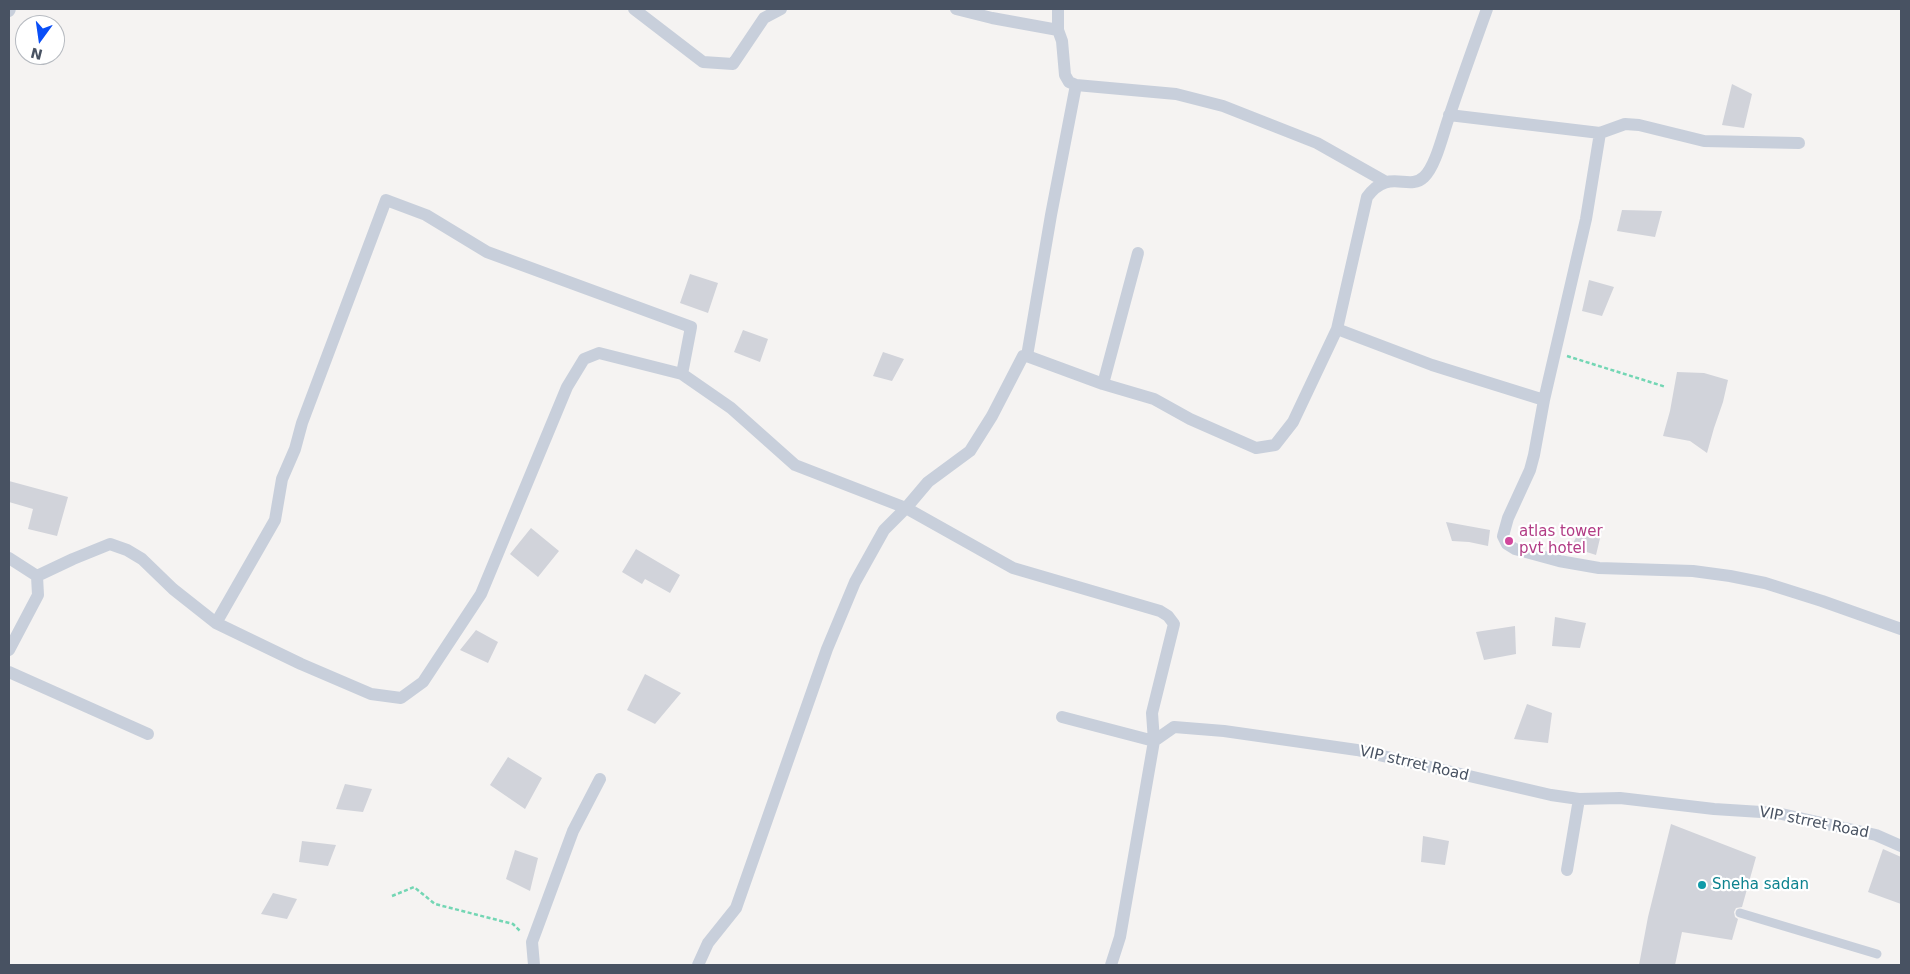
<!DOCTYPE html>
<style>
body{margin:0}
#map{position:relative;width:1910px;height:974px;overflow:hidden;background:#f5f3f2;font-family:"DejaVu Sans",sans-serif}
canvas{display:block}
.frame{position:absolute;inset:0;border:10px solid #485262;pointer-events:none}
.north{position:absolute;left:15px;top:15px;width:50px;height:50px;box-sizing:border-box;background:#fff;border:1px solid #b6bac0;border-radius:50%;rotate:194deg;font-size:14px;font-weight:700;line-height:20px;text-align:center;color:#485262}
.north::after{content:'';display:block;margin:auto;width:18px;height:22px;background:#094ef7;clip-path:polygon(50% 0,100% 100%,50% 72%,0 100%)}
</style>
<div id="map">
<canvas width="1910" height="974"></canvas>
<div class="frame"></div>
<div class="north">N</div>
</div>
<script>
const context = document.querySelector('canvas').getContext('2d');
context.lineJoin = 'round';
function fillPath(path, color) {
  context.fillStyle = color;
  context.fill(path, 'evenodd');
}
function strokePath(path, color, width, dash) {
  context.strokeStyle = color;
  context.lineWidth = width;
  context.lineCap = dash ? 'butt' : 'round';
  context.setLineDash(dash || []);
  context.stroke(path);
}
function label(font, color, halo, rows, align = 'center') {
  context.font = font + ' "DejaVu Sans",sans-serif';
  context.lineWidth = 4.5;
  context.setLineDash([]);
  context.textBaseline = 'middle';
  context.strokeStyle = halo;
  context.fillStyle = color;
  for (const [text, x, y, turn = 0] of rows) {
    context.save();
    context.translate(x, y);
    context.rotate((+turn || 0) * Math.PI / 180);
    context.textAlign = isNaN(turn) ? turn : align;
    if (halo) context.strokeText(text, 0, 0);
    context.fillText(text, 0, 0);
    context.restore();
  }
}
const building = new Path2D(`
 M1732,84l20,10 -8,34 -22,-3z
 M1622,210l40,1 -7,26 -38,-6z
 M690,274l28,9 -10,30 -28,-10z
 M1589,280l25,7 -12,29 -20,-5z
 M743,330l25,9 -8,23 -26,-10z
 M883,352l21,7 -12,22 -19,-5z
 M1677,372l27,1 24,7 -5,22 -9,26 -7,25 -17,-12 -27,-5 7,-25z
 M9,481l59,16 -11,39 -29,-7 5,-20 -24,-7z
 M1446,522l44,8 -2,16 -19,-4 -17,-1z
 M1582,526l20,4 -6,25 -25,-8z
 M531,528l28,23 -21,26 -28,-23z
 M636,549l44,26 -10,18 -25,-14 -3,5 -20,-12z
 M1555,617l31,6 -6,25 -28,-2z
 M1515,626l1,28 -32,6 -8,-28z
 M476,630l22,12 -10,21 -28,-13z
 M645,674l36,19 -26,31 -28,-14z
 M1527,704l25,9 -4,30 -34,-4z
 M508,757l34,21 -17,31 -35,-24z
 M345,784l27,5 -9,23 -27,-3z
 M1671,824l85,33 -14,50 -6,1 -2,4 1,5 3,2 -6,21 -50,-8 -7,33h-36l9,-48z
 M1423,836l26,5 -4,24 -24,-3z
 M302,841l34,4 -8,21 -29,-4z
 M1883,849l18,8v47l-33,-12z
 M515,850l23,8 -8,33 -24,-12z
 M273,893l24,6 -10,20 -26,-5z`);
const path = new Path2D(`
 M1567,356l99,31
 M392,896l22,-9 21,17 78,20 8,8`);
const pedestrian = new Path2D(`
 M1740,913l137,41`);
const minor = new Path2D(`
 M634,9l69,53 30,2 31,-46 17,-9
 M956,9l36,9 66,12 4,11 3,34 4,7 7,3 100,9 47,12 94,37 69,39
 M1058,9v21
 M9,11l1,-2
 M1449,115l151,18 25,-9 14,1 65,16 95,2
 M1600,133l-14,86 -42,181 -10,55 -4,15 -22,48 -5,18 4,8 8,5 44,12 40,7 94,3 37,5 35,7 57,18 79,28
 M1337,329l95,36 112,35
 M1027,356l24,-141 25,-130
 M1103,384l35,-131
 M9,558l28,18 1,19 -29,55
 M37,576l36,-17 37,-15 17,6 15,9 31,30 43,34 85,41 70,30 30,4 22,-16 58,-88 86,-207 17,-28 15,-6 83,21 49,34 64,57 111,43 107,60 147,43 8,5 6,8 -22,89 2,28 -92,-24
 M216,623l59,-103 7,-41 13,-30 7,-26 84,-223 40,15 61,37 204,75 -9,47
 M9,672l139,62
 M1567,870l12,-71
 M534,965l-2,-23 41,-111 27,-52
 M698,965l10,-22 28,-35 91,-259 28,-67 29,-52 22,-22 22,-26 42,-31 22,-35 31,-60h4l76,28 51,15 36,20 66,29 19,-3 18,-23 44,-93 30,-132c22,-30 41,-5 57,-20 12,-11 19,-44 25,-60 12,-36 25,-72 38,-108
 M1111,965l9,-28 34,-196 20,-14 50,4 133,19 194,45 28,4 41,-1 94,11 63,4 99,22 25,11`);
const markers = [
 [1509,541,5,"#d1479c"],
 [1702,885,5,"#0f9aa8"]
];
const hotelNames = [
 ["atlas tower",1519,532],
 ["pvt hotel",1519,549]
];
const streetNames = [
 ["VIP strret Road",1414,764,13],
 ["VIP strret Road",1814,823,11]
];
const cultureNames = [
 ["Sneha sadan",1712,885]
];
fillPath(building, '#d1d3da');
strokePath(path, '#73d6b4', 2.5, [4, 2.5]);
strokePath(pedestrian, '#c8cfdb', 9);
strokePath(minor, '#c8cfdb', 12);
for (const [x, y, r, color] of markers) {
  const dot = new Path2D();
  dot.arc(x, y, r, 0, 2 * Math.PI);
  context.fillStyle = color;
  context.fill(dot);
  strokePath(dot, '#fff', 2);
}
label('15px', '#b23c85', '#fff', hotelNames, 'left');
label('15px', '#485262', '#fff', streetNames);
label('15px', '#0d838f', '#fff', cultureNames, 'left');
</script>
